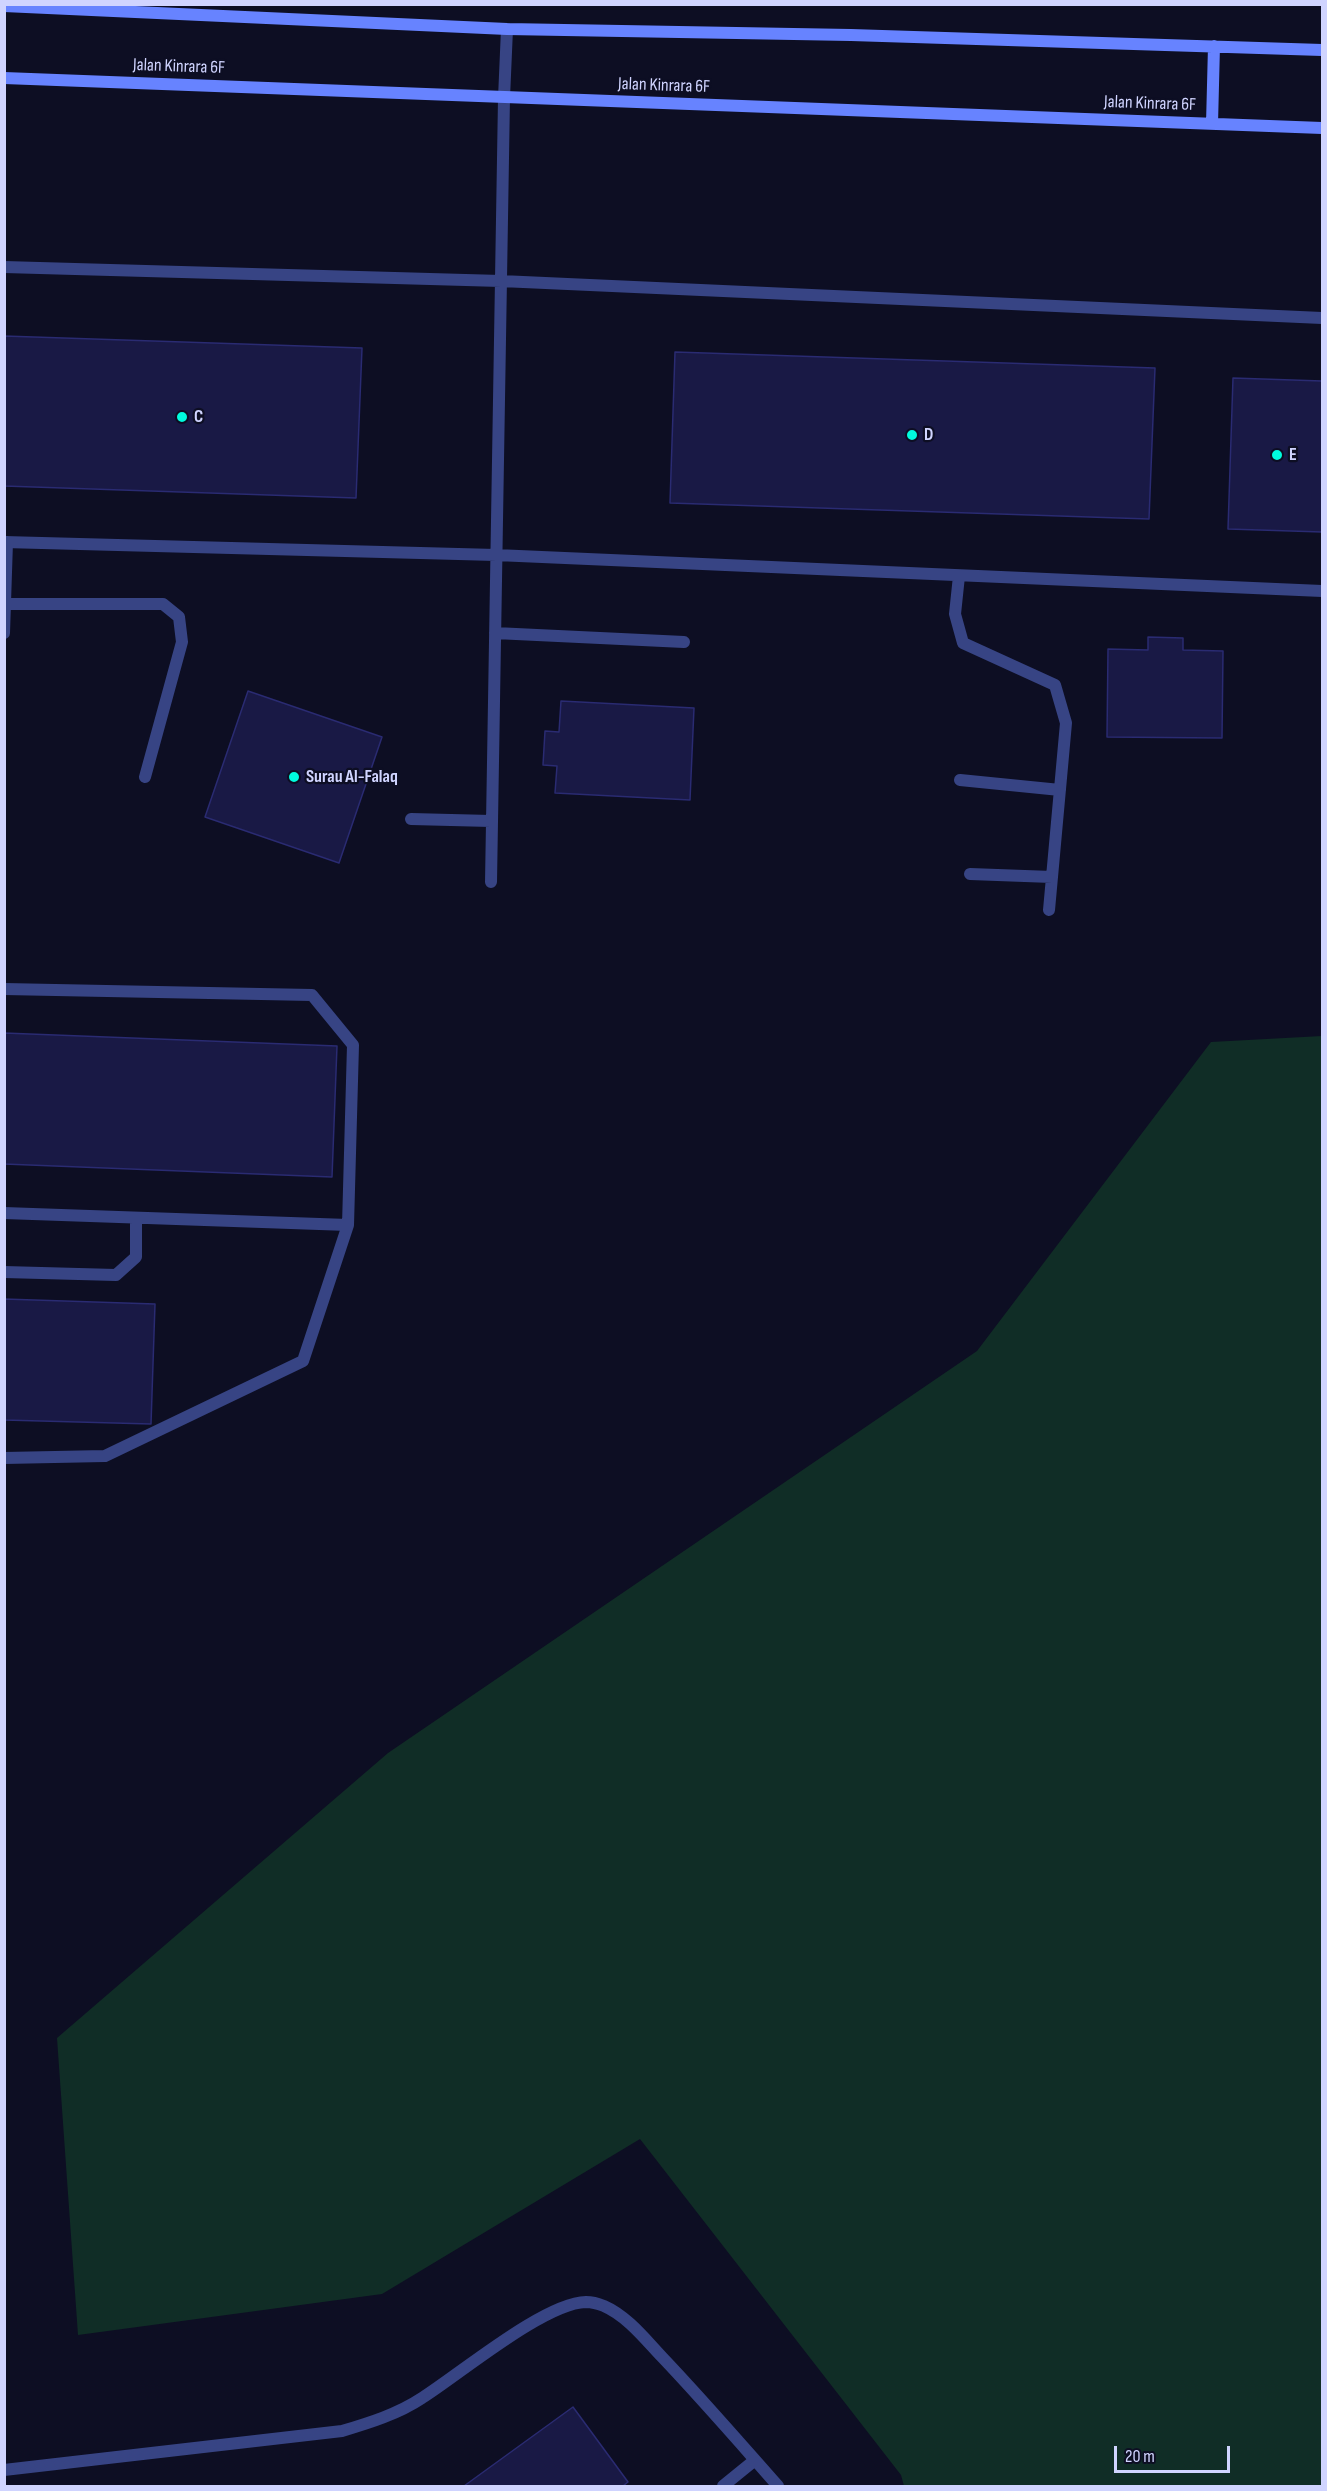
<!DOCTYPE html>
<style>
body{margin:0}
#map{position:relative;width:1327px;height:2491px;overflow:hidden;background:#0d0e23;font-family:"Sofia Sans Condensed",sans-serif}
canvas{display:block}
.frame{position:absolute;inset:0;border:6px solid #d0d4ff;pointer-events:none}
.scale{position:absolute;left:1114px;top:2446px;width:116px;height:27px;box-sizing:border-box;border:3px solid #d0d4ff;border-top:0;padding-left:8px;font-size:18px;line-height:21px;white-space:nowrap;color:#d0d4ff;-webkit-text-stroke:4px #0d0e23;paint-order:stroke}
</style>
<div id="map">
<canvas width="1327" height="2491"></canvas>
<div class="frame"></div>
<div class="scale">20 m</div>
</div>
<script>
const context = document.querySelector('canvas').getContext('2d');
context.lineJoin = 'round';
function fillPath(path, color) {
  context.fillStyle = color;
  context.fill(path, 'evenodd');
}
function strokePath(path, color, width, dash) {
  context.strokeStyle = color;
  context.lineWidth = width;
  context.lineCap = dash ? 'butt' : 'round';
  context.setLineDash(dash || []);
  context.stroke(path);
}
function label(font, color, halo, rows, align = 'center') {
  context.font = font + ' "Sofia Sans Condensed",sans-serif';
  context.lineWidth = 4.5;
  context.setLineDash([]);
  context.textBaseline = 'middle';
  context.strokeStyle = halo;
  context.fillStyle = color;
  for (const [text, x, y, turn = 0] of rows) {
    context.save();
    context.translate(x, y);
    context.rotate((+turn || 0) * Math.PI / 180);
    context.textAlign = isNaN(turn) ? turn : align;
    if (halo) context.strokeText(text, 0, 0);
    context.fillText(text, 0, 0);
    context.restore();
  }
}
const green = new Path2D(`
 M1322,1036v1450h-418l-3,-11 -261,-336 -258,155 -304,41 -21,-297 331,-285 589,-402 234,-309z`);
const building = new Path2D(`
 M4,336l358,12 -6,150 -352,-12z
 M675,352l480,16 -6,151 -479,-16z
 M1233,378l89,3v151l-94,-3z
 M1148,637l35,1v12l40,1 -1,87 -115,-1 1,-88 40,1z
 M248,691l134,46 -43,126 -134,-46z
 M561,701l133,7 -4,92 -135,-7 2,-27 -14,-1 2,-34 14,1z
 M4,1033l333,13 -5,131 -328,-13z
 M4,1299l151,5 -4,120 -147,-4z
 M573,2407l55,75 -5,4h-159z`);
const service = new Path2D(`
 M4,267l497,14 821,37
 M4,542l492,13 826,36
 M959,576l-4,38 8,29 92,42 11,38 -17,187
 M6,604h157l16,13 3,25 -37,135
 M4,633l3,-91
 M495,633l189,9
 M960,780l100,10
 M411,819l80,2
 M970,874l82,3
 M491,882l13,-784
 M4,989l308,6 41,50 -5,180 -45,136 -198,95 -101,2
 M4,1213l344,12
 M4,1272l112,3 20,-18v-39`);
const minor = new Path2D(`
 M504,98l3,-69
 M4,2470l338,-39c27,-8 56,-17 80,-33 38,-24 122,-95 164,-96 6,0 13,2 18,4 23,10 41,33 58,51 40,42 78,86 116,129
 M723,2486l32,-26`);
const secondary = new Path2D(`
 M4,6l503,23 344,6 471,15
 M4,78l1318,50
 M1212,124l2,-78`);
const markers = [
 [182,417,6,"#00fbde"],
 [912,435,6,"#00fbde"],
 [1277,455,6,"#00fbde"],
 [294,777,6,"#00fbde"]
];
const streetNames = [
 ["Jalan Kinrara 6F",179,67,2],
 ["Jalan Kinrara 6F",664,86,2],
 ["Jalan Kinrara 6F",1150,104,2]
];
const poiNames = [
 ["C",194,417],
 ["D",924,435],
 ["E",1289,455],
 ["Surau Al-Falaq",306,777]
];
fillPath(green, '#102d26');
fillPath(building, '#191945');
strokePath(building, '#2a2b72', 1.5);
strokePath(service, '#374484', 12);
strokePath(minor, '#374484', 12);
strokePath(secondary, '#6783ff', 12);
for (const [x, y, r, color] of markers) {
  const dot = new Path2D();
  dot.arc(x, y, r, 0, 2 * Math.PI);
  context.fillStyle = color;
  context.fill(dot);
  strokePath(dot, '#0d0e23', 2);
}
label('18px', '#d0d4ff', '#0d0e23', streetNames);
label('bold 18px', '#d0d4ff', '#0d0e23', poiNames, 'left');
</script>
